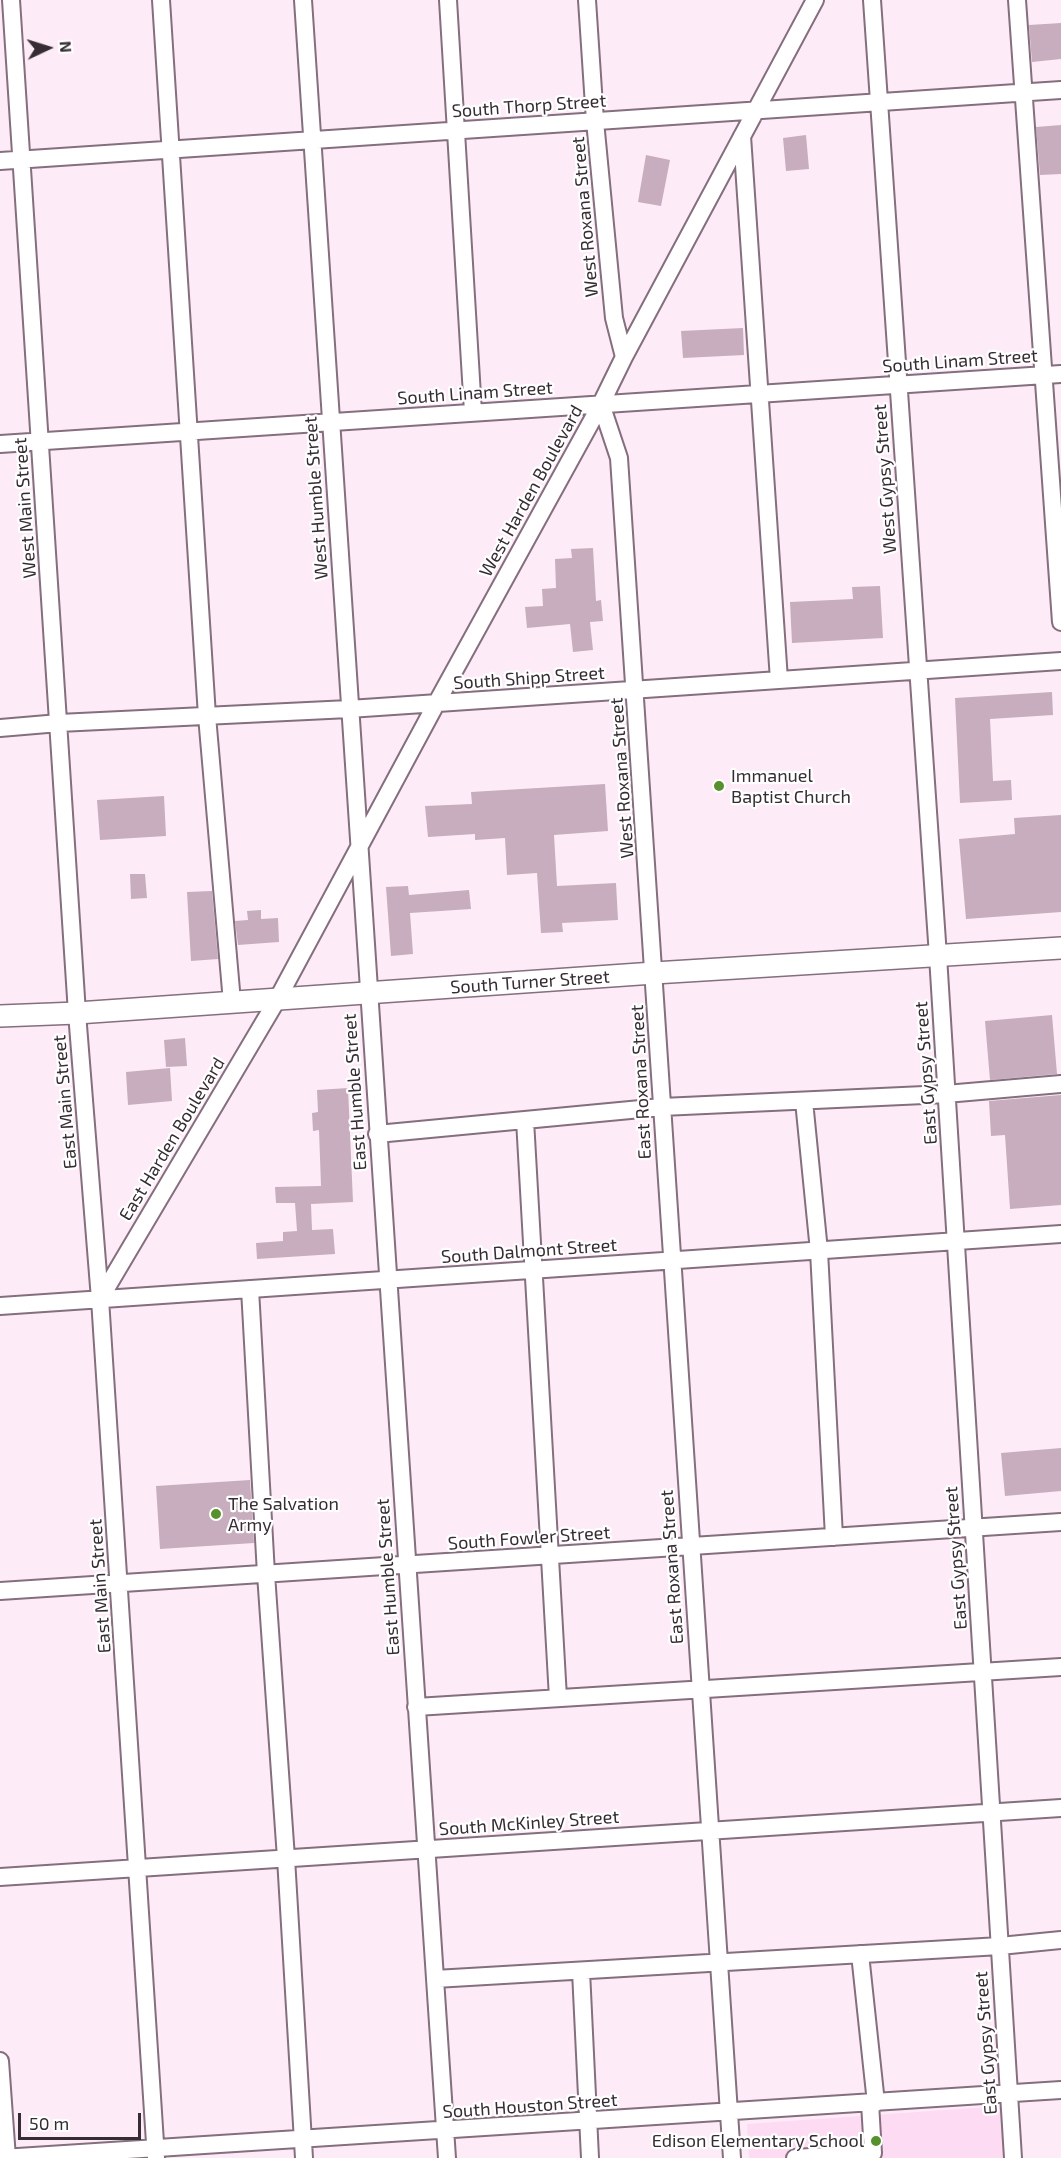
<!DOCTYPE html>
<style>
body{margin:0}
#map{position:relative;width:1061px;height:2158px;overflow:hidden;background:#fdecf7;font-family:"Exo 2",sans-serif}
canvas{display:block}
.north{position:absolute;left:18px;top:18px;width:60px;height:60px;-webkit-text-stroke:4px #fff;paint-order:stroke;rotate:86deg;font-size:16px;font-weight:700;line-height:24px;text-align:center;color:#362c33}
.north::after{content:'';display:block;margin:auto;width:21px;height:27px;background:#362c33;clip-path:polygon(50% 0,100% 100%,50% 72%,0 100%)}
.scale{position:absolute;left:18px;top:2113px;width:123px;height:27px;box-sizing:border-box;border:3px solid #362c33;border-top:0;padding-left:8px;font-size:18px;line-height:21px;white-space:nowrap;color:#362c33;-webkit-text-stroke:4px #fff;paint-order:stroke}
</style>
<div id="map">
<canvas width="1061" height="2158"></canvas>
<div class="north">N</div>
<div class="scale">50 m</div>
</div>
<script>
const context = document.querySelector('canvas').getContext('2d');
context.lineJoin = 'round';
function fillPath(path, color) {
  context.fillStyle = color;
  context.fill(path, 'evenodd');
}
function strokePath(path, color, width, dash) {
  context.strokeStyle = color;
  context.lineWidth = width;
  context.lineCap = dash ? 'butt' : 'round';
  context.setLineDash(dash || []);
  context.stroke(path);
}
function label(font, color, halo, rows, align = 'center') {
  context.font = font + ' "Exo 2",sans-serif';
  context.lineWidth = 4.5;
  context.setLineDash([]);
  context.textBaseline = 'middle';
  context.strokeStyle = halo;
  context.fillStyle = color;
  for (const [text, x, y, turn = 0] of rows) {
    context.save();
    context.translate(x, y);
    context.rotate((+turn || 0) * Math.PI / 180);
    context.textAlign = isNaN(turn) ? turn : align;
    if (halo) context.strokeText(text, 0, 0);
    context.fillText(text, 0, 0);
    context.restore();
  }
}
const built = new Path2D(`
 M1002,2106l3,52h-256l-2,-34z`);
const building = new Path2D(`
 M1061,23v36l-29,3 -3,-37z
 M1061,125v49l-21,1 -4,-48z
 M806,135l3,34 -23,2 -3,-33z
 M646,155l24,5 -9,46 -23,-4z
 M743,328l1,27 -61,3 -2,-27z
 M593,548l3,53 5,-1 2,21 -13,1 3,28 -20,2 -3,-28 -43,4 -2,-21 18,-1 -1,-17 14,-1 -1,-29 17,-1 -1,-9z
 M880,586l3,52 -91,5 -2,-41 63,-3 -1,-12z
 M1052,692l1,23 -63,4 3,62 18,-1 1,20 -52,3 -5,-105z
 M605,784l3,47 -54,4 3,51 59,-3 2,37 -56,3 1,9 -22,1 -4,-60 -30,2 -2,-37 -30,2v-6l-47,3 -3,-31 47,-2 -1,-12z
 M164,796l2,40 -66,4 -3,-40z
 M1061,815v97l-95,7 -7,-80 56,-5 -1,-16z
 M130,874h15l2,24 -16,1z
 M408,886l1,9 60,-5 2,19 -61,4 3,41 -22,2 -5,-69z
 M212,891l6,68 -27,2 -4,-69z
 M261,910v9l17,-1 1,24 -41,3 -3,-24 13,-1 -1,-9z
 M1052,1015l5,59 -67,6 -5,-59z
 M185,1038l2,28 -21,1 -2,-27z
 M170,1068l2,33 -44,4 -2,-33z
 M348,1088l5,114 -42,2 1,26 21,-1 2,25 -78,5 -1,-16 27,-2v-9l14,-1 -2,-28h-19l-1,-16 46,-1 -2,-56 -6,1 -1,-18 6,-1 -1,-22z
 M1061,1095v110l-51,4 -5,-74 -14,1 -2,-35z
 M1061,1448v43l-56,5 -4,-43z
 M250,1480l4,63 -94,6 -4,-63z`);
const minor = new Path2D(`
 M11,0l66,1013 23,286 56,859
 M161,0l46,716 25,286
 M303,0l144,2158
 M448,0l25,412
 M587,0l8,121 19,197 10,39
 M872,0l66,956 75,1202
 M1017,0l44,622
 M742,136l37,544
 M0,161l1061,-71
 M601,404l18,54 113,1700
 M0,444l1061,-70
 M0,728l59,-5 290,-14 712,-48
 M804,1101l15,150 15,286
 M525,1120l33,578
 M377,1134l285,-27 284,-13 115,-10
 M250,1289l16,285 20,284 18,300
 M100,1299l177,-299 159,-296 165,-300 23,-47 191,-357
 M0,1306l1061,-72
 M0,1591l1061,-69
 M416,1707l645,-40
 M0,1877l1061,-69
 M860,1954l16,149
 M581,1971l9,187
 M435,1979l565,-33 61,-6
 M0,2061l7,97
 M2,2158l1059,-68
 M795,2158l78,-5 -3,-50`);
const major = new Path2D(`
 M0,1016l77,-3 577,-40 407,-25`);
const markers = [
 [719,786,6,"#57902d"],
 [216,1514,6,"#57902d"],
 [876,2141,6,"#57902d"]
];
const streetNames = [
 ["South Thorp Street",529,106,-4],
 ["West Roxana Street",585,217,-95],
 ["South Linam Street",960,361,-4],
 ["South Linam Street",475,393,-4],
 ["West Gypsy Street",885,479,-94],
 ["West Harden Boulevard",531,491,-61],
 ["West Humble Street",316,498,-94],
 ["West Main Street",25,508,-94],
 ["South Shipp Street",529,678,-4],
 ["West Roxana Street",622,778,-94],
 ["South Turner Street",530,982,-4],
 ["East Gypsy Street",926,1073,-94],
 ["East Roxana Street",641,1082,-93],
 ["East Humble Street",355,1092,-94],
 ["East Main Street",65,1102,-95],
 ["East Harden Boulevard",172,1139,-59],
 ["South Dalmont Street",529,1251,-4],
 ["South Fowler Street",529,1538,-4],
 ["East Gypsy Street",956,1558,-94],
 ["East Roxana Street",672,1567,-94],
 ["East Humble Street",388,1577,-94],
 ["East Main Street",100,1586,-94],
 ["South McKinley Street",529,1823,-4],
 ["East Gypsy Street",986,2043,-94],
 ["South Houston Street",530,2106,-4]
];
const poiNames = [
 ["Immanuel",731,776],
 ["Baptist Church",731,797],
 ["The Salvation",228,1504],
 ["Army",228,1525],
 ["Edison Elementary School",864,2141,"right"]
];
fillPath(built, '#fddbf2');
fillPath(building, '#c7adbe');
strokePath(minor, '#856e7e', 20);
strokePath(major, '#856e7e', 24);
strokePath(minor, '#fff', 16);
strokePath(major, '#fff', 21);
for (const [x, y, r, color] of markers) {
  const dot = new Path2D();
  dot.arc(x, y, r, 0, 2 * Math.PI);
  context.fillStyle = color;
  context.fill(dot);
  strokePath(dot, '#fff', 2);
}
label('18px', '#362c33', '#fff', streetNames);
label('18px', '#362c33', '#fff', poiNames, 'left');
</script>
